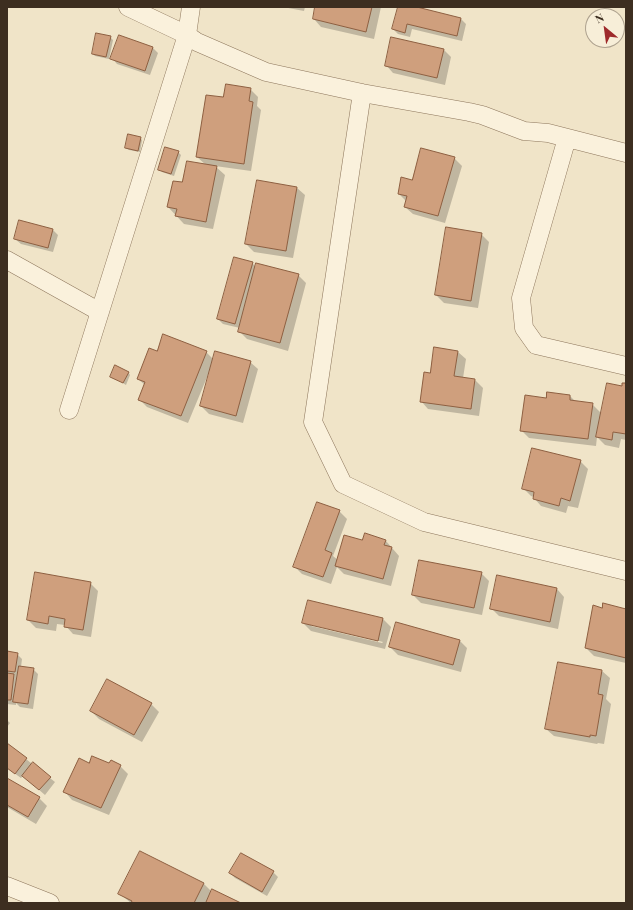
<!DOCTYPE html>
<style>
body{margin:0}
#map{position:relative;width:633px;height:910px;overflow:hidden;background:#f0e4c8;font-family:"Playfair Display",serif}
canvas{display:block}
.frame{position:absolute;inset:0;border:8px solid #3d2e20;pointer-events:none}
.north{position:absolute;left:585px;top:8px;width:40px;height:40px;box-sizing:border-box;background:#f7eed8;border:1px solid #ada18e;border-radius:50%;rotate:331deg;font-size:11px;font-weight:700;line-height:16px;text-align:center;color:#3d2e20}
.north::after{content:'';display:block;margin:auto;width:14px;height:18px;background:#9e2a2b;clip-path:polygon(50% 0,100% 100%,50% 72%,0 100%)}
</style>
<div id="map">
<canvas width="633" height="910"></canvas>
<div class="frame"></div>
<div class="north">N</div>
</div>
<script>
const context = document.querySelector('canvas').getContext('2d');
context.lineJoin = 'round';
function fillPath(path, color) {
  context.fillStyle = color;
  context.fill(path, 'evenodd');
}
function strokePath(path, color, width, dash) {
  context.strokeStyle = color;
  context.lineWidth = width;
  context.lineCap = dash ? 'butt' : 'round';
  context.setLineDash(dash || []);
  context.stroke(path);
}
const shadow = new Path2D(`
 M283,7h22l-1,4z
 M316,7h65l-7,32 -53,-12 -7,-8z
 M399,7h14l48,12 5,5 -4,17 -50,-12 -2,8 -12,-3 -5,-5z
 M110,37l3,3 -4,19 -14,-3 -2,-2z
 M153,48l5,5 -8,22 -33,-11 -5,-6z
 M443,49l8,8 -6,28 -52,-12 -7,-8z
 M250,89l8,8 -1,9 4,4 -10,61 -36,-5 10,9 -12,54 -29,-5 -16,-17 15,-23 23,-19 -9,-8 27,-59z
 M140,138l2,2 -2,12 -11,-2 -3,-2z
 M178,152l3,3 -7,21 -12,-4 -2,-3z
 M454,158l8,8 -17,57 -32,-9 -8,-7 2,-5 -8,-8 14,-13z
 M297,188l8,7 -12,63 -39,-6 -8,-8z
 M53,230l5,5 -5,17 -32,-8 -6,-5z
 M481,234l8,8 -11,66 -34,-5 -8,-8z
 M252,263l4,4 42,8 8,8 -18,68 -41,-12 -8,-8 1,-3 -17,-4 -5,-5z
 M157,352h49l8,8 36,2 8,7 -15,54 -34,-9 -8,-8 10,-36h-1l-22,53 -41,-16 -8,-8 6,-14 -7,-6z
 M458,352l8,7 -3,19 12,2 8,8 -4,28 -51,-7 -7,-8 10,-27z
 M128,372l2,3 -4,10 -15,-9z
 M626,384v56l-5,-1 -2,9 -14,-3 -8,-8 -1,9 -67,-8 -8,-8 26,-31 23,-3 6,6 16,2 9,9z
 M580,461l8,8 -10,39 -10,-2 -2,7 -25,-7 -7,-8v-1l-3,-1 -8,-8z
 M339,511l8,8 -14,37 5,4 25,-19h23l13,15 -8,30 -47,-12 -7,-7 -6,17 -29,-10 -8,-8z
 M481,573l8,8 -7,34 -61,-12 -8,-8z
 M90,583l8,8 -7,46 -18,-3 -8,-9 -8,-1 -1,7 -20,-3 -8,-8z
 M557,589l7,8 -6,32 -59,-13 -8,-8z
 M309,601l74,18 8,8 -6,22 -74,-18 -8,-8zM311,624l72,18 -1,1 -71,-17z
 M603,609l23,1v53l-32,-7 -8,-8z
 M460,641l7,7 -6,24 -63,-17 -8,-8z
 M7,652l10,2 5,5 -1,8 12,2 5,5 -5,35 -13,-2 -4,-4v2l-9,-1z
 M602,671l8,7 -4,21 5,5 -7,40 -6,-1 -1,1 -43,-8 -8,-7z
 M151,704l8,8 -17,30 -43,-23 -8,-8z
 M7,720l3,3 -3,4z
 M7,744l48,38 -10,13 -22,-19 -2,2 -14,-10z
 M89,764l31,2 8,8 -19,41 -37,-15 -7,-8z
 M7,779l32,19 8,8 -11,18 -29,-17z
 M273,872l5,5 -11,19 -32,-18 -5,-5z
 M204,884l8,8 27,11h-108l-11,-9z`);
const building = new Path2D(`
 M315,7h57l-6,25 -53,-13z
 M398,7h19l44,11 -4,18 -50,-12 -2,9 -13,-4z
 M96,33l15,3 -5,21 -14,-3z
 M119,35l34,12 -8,24 -35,-12z
 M391,37l53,12 -7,29 -52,-12z
 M226,84l25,4 -2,13 4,1 -9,62 -48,-7 10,-62 17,2z
 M128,134l13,3 -3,14 -13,-3z
 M165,147l14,4 -8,23 -13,-4z
 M421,148l34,9 -17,59 -34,-9 3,-11 -9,-2 3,-17 11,3z
 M187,161l30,5 -11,56 -31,-6 2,-7 -10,-2 6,-26 9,1z
 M257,180l40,7 -11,64 -41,-7z
 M19,220l34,9 -5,19 -34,-9z
 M446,227l36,6 -11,68 -36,-6z
 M234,257l19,5 -18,62 -18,-5z
 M256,263l43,11 -19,69 -42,-11z
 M163,334l44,17 -26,65 -43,-16 7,-18 -8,-3 12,-31 8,3z
 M434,347l24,4 -4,25 21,3 -4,30 -51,-7 4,-30 6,1z
 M215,351l36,10 -15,55 -36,-10z
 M115,365l14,7 -6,11 -13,-6z
 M607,383l15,3v-3h4v51l-13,-2 -1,8 -16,-3z
 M547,392l23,3v5l23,3 -5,36 -68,-8 5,-36 21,3z
 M532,448l49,12 -11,41 -9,-3 -2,8 -26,-7 1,-7 -12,-3z
 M317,502l23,8 -15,40 7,3 -9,24 -30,-10z
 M365,533l21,7 -2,5 8,2 -9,32 -48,-13 9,-31 18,5z
 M419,560l63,12 -8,36 -62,-13z
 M35,572l56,10 -8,48 -19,-3 1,-8 -16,-3 -1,8 -21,-4z
 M497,575l60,13 -7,34 -60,-13z
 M308,600l75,18 -5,23 -76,-18z
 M603,603l23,6v49l-41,-10 8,-43 9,3z
 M396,622l64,18 -7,25 -64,-18z
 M7,651l11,2 -3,19 -8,-1z
 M558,662l44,8 -4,24 5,1 -7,41 -6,-1v2l-45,-8z
 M19,666l15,2 -6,36 -15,-2z
 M7,673l7,1 -3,26h-4z
 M107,679l45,24 -18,32 -44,-24z
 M7,743l20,15 -12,16 -8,-6z
 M92,756l17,7 2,-3 10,5 -20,43 -38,-16 16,-34 10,5z
 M33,762l18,15 -12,13 -17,-14z
 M7,778l33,19 -12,20 -21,-12z
 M140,851l64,32 -10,20h-63l1,-2 -14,-7z
 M241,853l33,18 -12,21 -33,-19z
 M212,889l29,14h-35z`);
const minor = new Path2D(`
 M128,7l59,28 10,7 69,30 96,21 107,19 13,3 42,16 24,2 78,20
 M362,93l-49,329 30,62 81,38 202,49
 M567,138l-46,160 3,30 12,17 90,21
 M7,260l93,52
 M69,410l118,-375 4,-28
 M7,886l43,17`);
fillPath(shadow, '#0003');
fillPath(building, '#cf9f7d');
strokePath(building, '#8d5f41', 1);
strokePath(minor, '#8d765c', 19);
strokePath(minor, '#faf1dc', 18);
</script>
